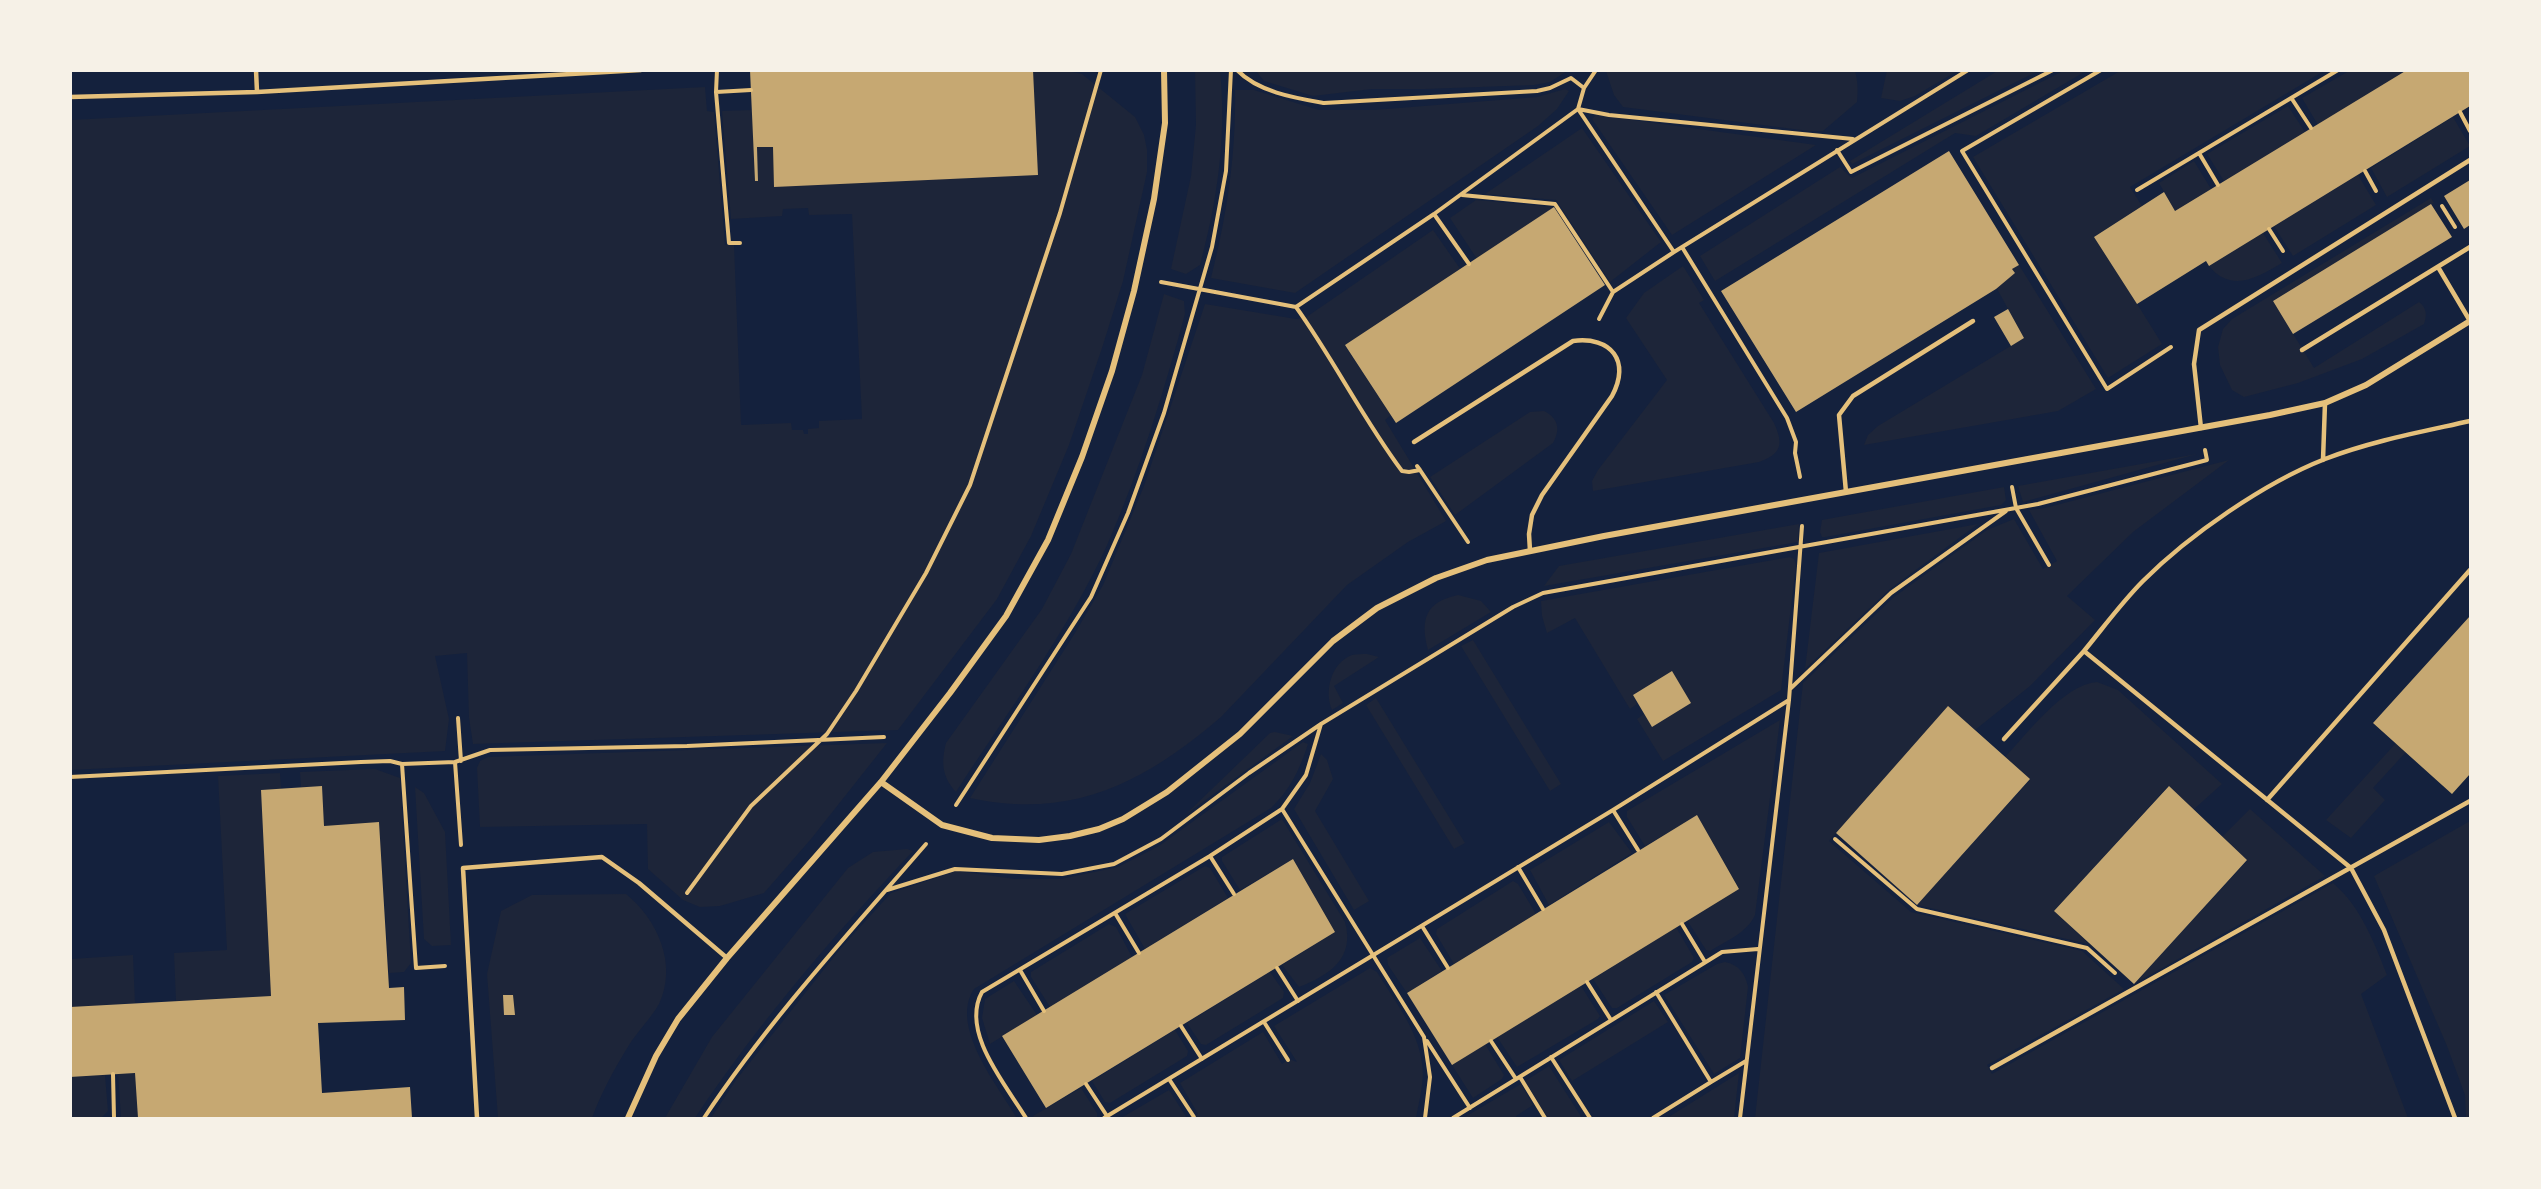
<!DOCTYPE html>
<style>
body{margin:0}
#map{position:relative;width:2541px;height:1189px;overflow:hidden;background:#14213d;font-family:Rubik,sans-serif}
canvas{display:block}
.frame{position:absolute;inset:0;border:72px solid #f6f1e7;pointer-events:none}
</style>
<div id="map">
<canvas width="2541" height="1189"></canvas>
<div class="frame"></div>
</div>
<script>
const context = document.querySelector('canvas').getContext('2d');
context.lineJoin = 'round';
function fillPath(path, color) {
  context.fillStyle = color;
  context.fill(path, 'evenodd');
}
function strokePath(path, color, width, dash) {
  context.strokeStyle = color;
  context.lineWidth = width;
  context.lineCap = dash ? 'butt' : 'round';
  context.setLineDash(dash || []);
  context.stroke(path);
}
const green = new Path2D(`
 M1887,70h70v1l-42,25 -15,5 -19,-3z
 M1999,70l39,1 -186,93 -2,-3z
 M2065,70l21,1 -110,65 -21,-3 -240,148 -15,-25 140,-89 12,11z
 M1033,71h34l15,3 53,43 9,18 3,15v22l-24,109 -21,67 -33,97 -38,91 -34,63 -99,131 -425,14 -4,-26 -2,-65 -32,3 14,63 -4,32 -374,19v-650l634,-33 2,24 7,1 11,133h9l7,180 50,-2 1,7h11l1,4h4v-5l11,-1v-7l43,-2 -10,-205 -43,1 -1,-7 -25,1 -1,7 -51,3 -9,-108 30,-1 4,71h2l-1,-34h16l183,32 82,-4z
 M1195,71h25c7,65 -3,131 -20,194l-14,9 -15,-5 20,-93 5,-51z
 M1256,71h311l-17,11 -16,3 -109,4h-53l-59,7 -49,-15z
 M1606,71h249c3,10 3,20 2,31l-34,29h-14l-186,-24 -9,-12z
 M2120,71h204l-194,116 12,19 -47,30 67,108 -54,34 -135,-221z
 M2349,71h50l2,3 -83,51 -16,-27z
 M1565,89l4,2 -12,18 -19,17 -243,167 -84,-15c16,-64 25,-122 24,-188h19l65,20h55l163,-13z
 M2288,106l17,26 -81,49 -17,-27z
 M1596,115l220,30 -144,90 -80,-116z
 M2453,117l17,29 -83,51 -16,-29z
 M1582,128l79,114 -51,40 -54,-82 -71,-6z
 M2194,161l17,28 -36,22 -16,-28z
 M2358,175l18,30 -83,51 -19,-30z
 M2431,198l3,5 -161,98 41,67 105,-66c8,6 8,14 5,22l-62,35 -64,24 -54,14 -12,-7 -12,-25 -2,-18 5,-18 9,-10z
 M1476,200l78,7 -77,52 -27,-41z
 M1433,230l28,40 -116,76 46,69 -6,5 61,101 -38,21 -61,43 -126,132c-77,66 -149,103 -251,81l105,-165 28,-48 41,-99 61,-182 91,15 9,-1z
 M2263,233l19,30c-25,15 -51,30 -73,3z
 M2019,265l77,124 -38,22 -194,34 4,-10 10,-9 146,-88 -28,-51 19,-14 -3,-4z
 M1683,266l21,34 -5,3 75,120c10,22 7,31 -15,39l-166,29 -1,-10 6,-11 69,-90 -41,-62 18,-25z
 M1164,294l20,7 1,13c-21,77 -45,156 -77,229 -38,85 -101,170 -152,249 -14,-15 -15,-30 -10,-49l96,-134 29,-55 71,-179z
 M1544,411c14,7 17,18 9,32l-98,72 -25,-38 100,-65z
 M2197,454l-174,48 -5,-16z
 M2229,460l-96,72 -66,64 28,24 -65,66 -55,44 -27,-23 -119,134 82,71 171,39 42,38 -137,76 5,9 341,-191c28,24 41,59 54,92l-26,19 47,124h-653l48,-435 91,-86 93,-67 27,-11 29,50 14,-8 -28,-51 16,-2z
 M2004,487l2,13 -5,5 -176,32h-3l-2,-5 2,-12z
 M1799,524l-1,18 -254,44 15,-20z
 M1978,524l-88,65 -85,80 14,-116z
 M1790,557l4,2 2,6 -15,125 -118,71 -26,-42 7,-5 8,12 20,-55 -39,24 4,9 -7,5 -55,-91 -28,15 -5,-17 -1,-15z
 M1458,595l23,6 10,11 -63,38c-8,-30 -3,-48 30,-55z
 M1473,640l88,144 -11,7 -89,-145z
 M1367,654l12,3 -45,29 9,17 -11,7c-8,-19 -1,-47 20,-55 4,-1 11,-1 15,-1z
 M2097,682l21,8 104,94 -29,26 -25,-24 -114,125 35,33 -172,-39 113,-125 -25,-23c23,-24 58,-72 92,-75z
 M1376,698l89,145 -11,6 -88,-144z
 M1780,720l-25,195c-8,18 -29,26 -45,36l-4,-1 -19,-30 52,-32 -42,-72 -52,30 -18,-29v-6z
 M1275,732l18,4 -108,79 85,-82z
 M1303,742l5,2c-8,25 -18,46 -37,64l-297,181c-25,37 24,97 43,129h-306l25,-38 105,-132 50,-55 66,-22 58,8h46l57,-12 41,-21z
 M887,743l-76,96 -47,54 -44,13 -20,1 -17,-7 -35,-31 -1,-45 -167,3 -3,-59 3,-7 8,-4z
 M2396,743l10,9 -33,36 12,12 -34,38 -25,-18z
 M1321,754l6,6 6,19 -18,32 54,90 -15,9 -60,-101 16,-26z
 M375,769l25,9 11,185 -7,9 -15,1 -10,-151 -55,4 -2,-40 -21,1 -1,-15z
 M280,773l1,16 -20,1 10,206 -95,5 -2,-48 53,-3 -9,-174z
 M415,787l9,6 21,39 6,113 -19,1 -8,-7z
 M2250,809l75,67 -191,108 113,-123 -25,-24z
 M1282,819l63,103c10,36 -15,53 -46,65l-17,-22 53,-33 -42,-73 -53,31 -18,-29v-4z
 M2470,821v297h-4l-1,-23 -18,-49 -73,-170z
 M1609,822l23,31 -83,52 -19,-35z
 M907,849l6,2c-79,84 -154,171 -218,267h-30l47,-81 136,-169 25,-16z
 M1205,866l5,2 18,30 -83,51 -20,-35z
 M1513,881l5,3 18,30 -82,50 -18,-30 1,-5z
 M626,894c31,25 52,70 33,110 -8,14 -21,27 -30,41 -14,23 -28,48 -37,73h-94l-11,-144 14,-63 31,-16z
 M1109,924l7,3 16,30 -82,50 -19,-30v-5z
 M1676,927l18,31 -2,4 -75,46h-5l-19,-29z
 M1420,938l22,33 -35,22 -19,-28 -1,-7z
 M133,955l2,48 -64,4v-48z
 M1725,962c14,3 20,11 23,25l-8,71 -26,16 -50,-79 53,-31z
 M1370,968l7,4c17,28 41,58 45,91 3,18 -3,38 -6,55h-225l7,-4 -18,-31 83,-51 19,32 7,-5 8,3 -23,-36z
 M1270,972l14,20 -1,6 -77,47 -5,-1 -14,-21z
 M1014,981l23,34 -47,29 -8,-26 3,-19z
 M1581,986l19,30 -2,3 -81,48 -20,-30z
 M1654,1001l14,21 -96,59 -13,-21z
 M1175,1030l13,21 -1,5 -77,47 -5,-1 -13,-21z
 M1485,1044l19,31 -2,4 -29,19 -21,-33z
 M1549,1066l33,52h-34l-23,-37z
 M135,1073l3,45h-17l-3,-44z
 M1739,1073l-5,45h-67z
 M105,1075l3,36 -7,7h-30v-41z
 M1521,1084l12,21 -17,11 1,2h-54z
 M1081,1088l16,25v5h-63l-1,-2z
 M1169,1090l18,28h-66z`);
const building = new Path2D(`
 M750,70h283l5,105 -264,12 -1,-40h-16l1,34h-3z
 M2407,70h63v36l-261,160 -3,-5 -69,43 -43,-67 70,-45 11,19z
 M1949,151l70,114 -7,4 3,4 -19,16 -200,123 -75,-121z
 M2470,180v45l-6,4 -20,-33z
 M2431,204l21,33 -159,97 -20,-33z
 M1554,207l51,78 -209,138 -51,-78z
 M2008,309l16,29 -13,8 -17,-29z
 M2470,616v158l-18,20 -79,-71z
 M1672,671l19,32 -39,24 -19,-32z
 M1948,706l82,73 -113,126 -81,-72z
 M322,786l2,40 55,-4 10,166 15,-1 1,33 -87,3 4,70 88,-6 2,31h-274l-3,-45 -65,4v-70l201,-11 -10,-206z
 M2169,786l78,74 -113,124 -80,-73z
 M1697,815l42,74 -287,176 -45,-72z
 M1293,859l42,73 -289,176 -44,-72z
 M503,995h10l2,20h-11z`);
const path = new Path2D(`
 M717,70l-1,22 13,151h11
 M1237,70c21,22 58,28 87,33l213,-12 13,-3 21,-10 13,10
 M1596,70l-12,18 -6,21 31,6 244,24
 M2101,70l-139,81 145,238 64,-42
 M716,92l35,-2
 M2292,99l19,29
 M2460,112l10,19
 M1837,150l14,22 202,-102
 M2199,153l19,32
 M2365,171l11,20
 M2137,190l201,-120
 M1462,195l93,9 58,88
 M2442,206l13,21
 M1434,214l35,50
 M2269,229l14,22
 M1682,247l105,171 9,24 -1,11 5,24
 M1161,282l135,25 138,-93 144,-105 96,143
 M1296,307c38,53 67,112 106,164l7,1 11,-2 -3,-4
 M1599,319l14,-27 61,-40 294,-182
 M1420,470l48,72
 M2012,487l4,21 33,57
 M1790,689l101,-96 115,-82
 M458,718l3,43
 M70,777l291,-15 29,-1 12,3
 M956,805l135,-208 37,-84 36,-100 48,-166 14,-76 5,-101
 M1282,809l24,-34 15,-51 192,-117 30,-14 495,-89 169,-44 -2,-10
 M1613,810l25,40
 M1835,839l82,70 170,39 28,25
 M461,845l-6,-83 35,-12 197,-4 197,-9
 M1210,856l24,38
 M1518,867l25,42
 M887,890l68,-21 107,5 52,-10 47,-25 88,-66 72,-49
 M687,893l64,-87 76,-72 29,-43 70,-118 44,-88 90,-272 41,-143
 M1115,913l24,40
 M1682,924l23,38
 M1422,926l26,42
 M445,966l-29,2 -14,-204 53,-2
 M1277,968l21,33
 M1020,970l24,41
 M1587,982l24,38
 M1656,992l55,90 35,-21
 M1264,1022l24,38
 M1181,1026l21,33
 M1427,1041l43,67
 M1491,1041l25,38
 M1551,1057l39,61
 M113,1074l1,44
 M1520,1077l25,41
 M1169,1079l25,38
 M1086,1084l21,32
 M704,1118c65,-98 145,-185 222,-274
 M1026,1118c-20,-33 -66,-86 -44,-126l228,-136 72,-47 142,228 6,40 -5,41
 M1104,1118l509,-308 176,-110
 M1453,1118l269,-166 36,-3
 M1653,1118l58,-36
 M1740,1118l49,-418 13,-174`);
const service = new Path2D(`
 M257,92l384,-22
 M70,97l187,-5 -1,-22
 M2438,267l32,54
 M2302,350l168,-103
 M2201,428l-7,-64 5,-34 271,-170
 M1414,442l159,-101c38,-5 58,20 39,55l-70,99 -10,20 -3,19 1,17
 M2323,460l2,-57
 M1846,492l-7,-77 14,-19 120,-75
 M2004,739l80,-88
 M2267,800l203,-230
 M1992,1068l478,-267
 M477,1118l-14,-250 139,-11 37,26 88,75
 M2455,1118l-71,-188 -33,-62 -267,-217c19,-23 38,-49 59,-70 46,-46 121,-98 182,-122 47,-18 96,-27 145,-38`);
const minor = new Path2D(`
 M881,782l61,43 50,13 47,2 31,-4 29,-7 24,-10 44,-27 73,-58 93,-93 44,-33 59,-30 51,-18 117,-24 666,-121 55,-12 41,-18 104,-64
 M628,1118l28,-62 22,-37 49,-61 154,-176 69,-89 56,-77 42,-76 34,-83 30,-86 22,-80 20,-92 11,-76 -1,-53`);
fillPath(green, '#1d2539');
fillPath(building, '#c6a872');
strokePath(path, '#e5c07b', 4);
strokePath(service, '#e5c07b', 4.5);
strokePath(minor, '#e5c07b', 6);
</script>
